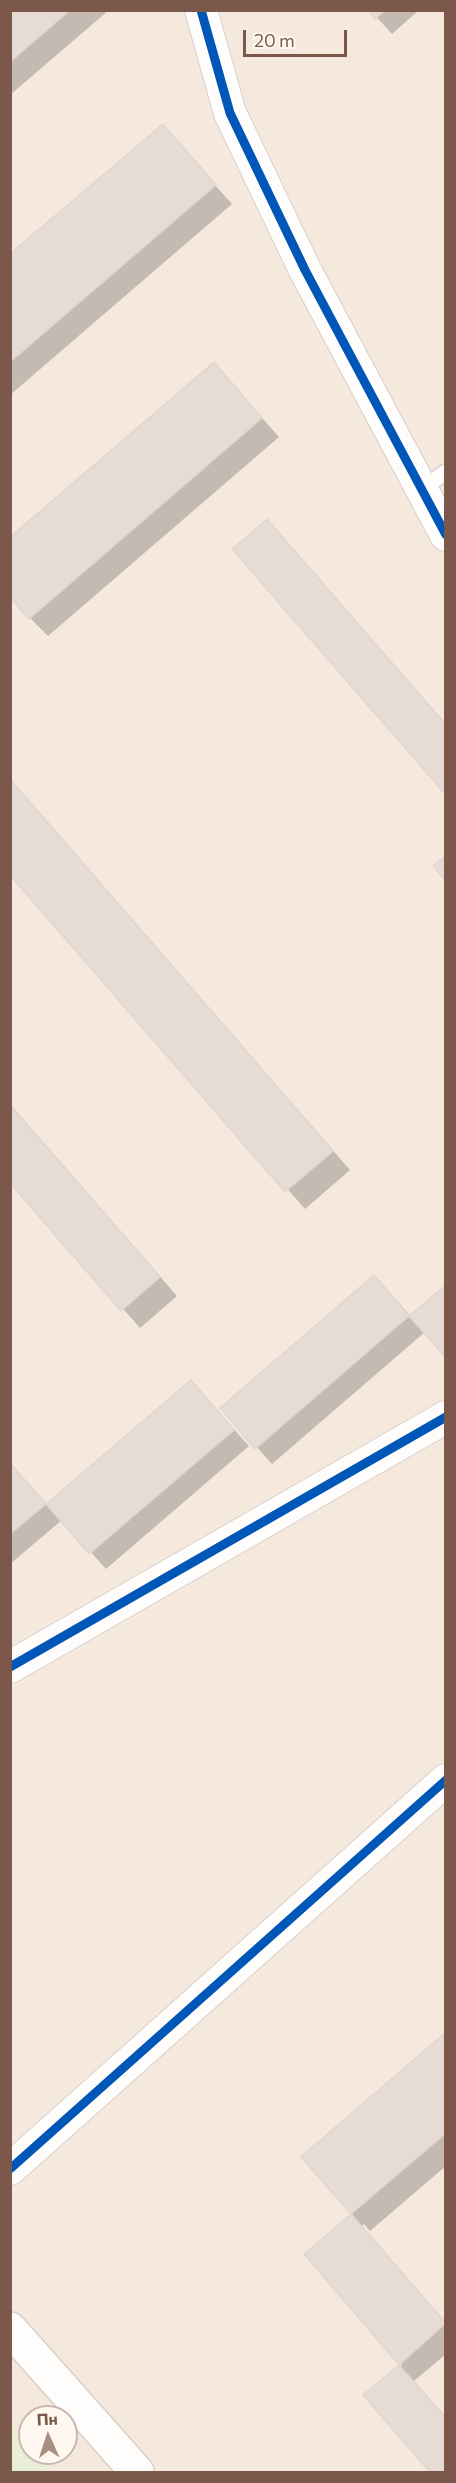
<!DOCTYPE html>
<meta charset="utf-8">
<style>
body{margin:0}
#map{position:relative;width:456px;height:2483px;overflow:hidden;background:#f9f4ee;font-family:Commissioner,sans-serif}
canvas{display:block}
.frame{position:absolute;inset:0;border:12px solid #7b584a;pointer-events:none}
.north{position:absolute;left:18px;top:2405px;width:60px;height:60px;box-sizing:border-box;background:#fff8f0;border:2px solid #cab8ae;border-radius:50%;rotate:357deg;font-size:16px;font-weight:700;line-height:24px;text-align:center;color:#7b584a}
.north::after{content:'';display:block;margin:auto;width:21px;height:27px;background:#a78f83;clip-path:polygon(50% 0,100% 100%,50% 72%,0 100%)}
.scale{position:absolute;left:243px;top:30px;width:104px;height:27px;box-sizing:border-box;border:3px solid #7b584a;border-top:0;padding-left:8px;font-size:18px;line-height:21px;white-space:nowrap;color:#7b584a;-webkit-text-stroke:4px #fff8f0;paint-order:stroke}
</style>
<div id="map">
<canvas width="456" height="2483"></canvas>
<div class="frame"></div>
<div class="north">Пн</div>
<div class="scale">20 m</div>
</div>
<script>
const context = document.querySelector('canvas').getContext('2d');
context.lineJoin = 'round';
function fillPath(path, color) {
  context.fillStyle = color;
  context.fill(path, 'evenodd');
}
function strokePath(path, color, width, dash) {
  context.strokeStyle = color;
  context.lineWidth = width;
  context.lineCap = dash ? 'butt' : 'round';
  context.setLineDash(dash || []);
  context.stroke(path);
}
const residential = new Path2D(`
 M11,11h434v2461h-434zM30,2417h36v36h-36z`);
const green = new Path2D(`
 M11,2425l19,23v5h4l17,19h-40z`);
const shadow = new Path2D(`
 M10,10h99l-99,85z
 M370,10h49l-27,24z
 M162,126l70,78 -222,191v-139z
 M214,364l65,73 -231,199 -18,-18z
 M267,521l179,203v68z
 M10,779l340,391 -45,39 -295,-337z
 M10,1104l167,192 -37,32 -130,-148z
 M390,1293l35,39 -153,132 -50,-56z
 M191,1382l58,64 -143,123 -44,-49 -52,44v-101l37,42z
 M446,2034v132l-76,65 -6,-7 -2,2 84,97v31l-32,27 32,36v55h-14l-67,-76 37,-31 -96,-111 47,-40 -49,-57z`);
const building = new Path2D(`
 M10,10h60l-60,52z
 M368,10h17l-10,9z
 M163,124l53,61 -206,177v-108z
 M214,362l48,56 -233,201 -19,-22v-60z
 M267,519l179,206v70l-214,-246z
 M10,779l323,372 -48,41 -275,-317z
 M446,855v26l-13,-15z
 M10,1105l150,172 -39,34 -111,-128z
 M374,1275l35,41 -154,133 -35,-41z
 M446,1285v71l-1,1 -36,-41z
 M191,1380l43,50 -145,124 -43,-50z
 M10,1463l36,41 -36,30z
 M446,2032v101l-95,81 -50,-57z
 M351,2214l95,109 -47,42 -95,-111z
 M399,2365l47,53v54h-16l-67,-77z`);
const lane = new Path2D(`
 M420,490l26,-18`);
const street = new Path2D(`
 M201,10l29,103 75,157 141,265
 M10,1667l436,-250
 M10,2169l436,-389`);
const secondary = new Path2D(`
 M10,2329l127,143`);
const cycleway = new Path2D(`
 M201,10l29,103 75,157 141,265
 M10,1667l436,-250
 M10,2169l436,-389`);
fillPath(residential, '#f5e9de');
fillPath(green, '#e7f0d7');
fillPath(shadow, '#0003');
fillPath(building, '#e6dcd5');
strokePath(building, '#e2d6cf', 1.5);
strokePath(lane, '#d8cfca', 18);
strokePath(street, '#d8cfca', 34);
strokePath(secondary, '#d9cfc9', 36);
strokePath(lane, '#fefdfc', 15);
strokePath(street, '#fefdfc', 32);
strokePath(secondary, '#fefdfc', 33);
strokePath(cycleway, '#0057b8', 9);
</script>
